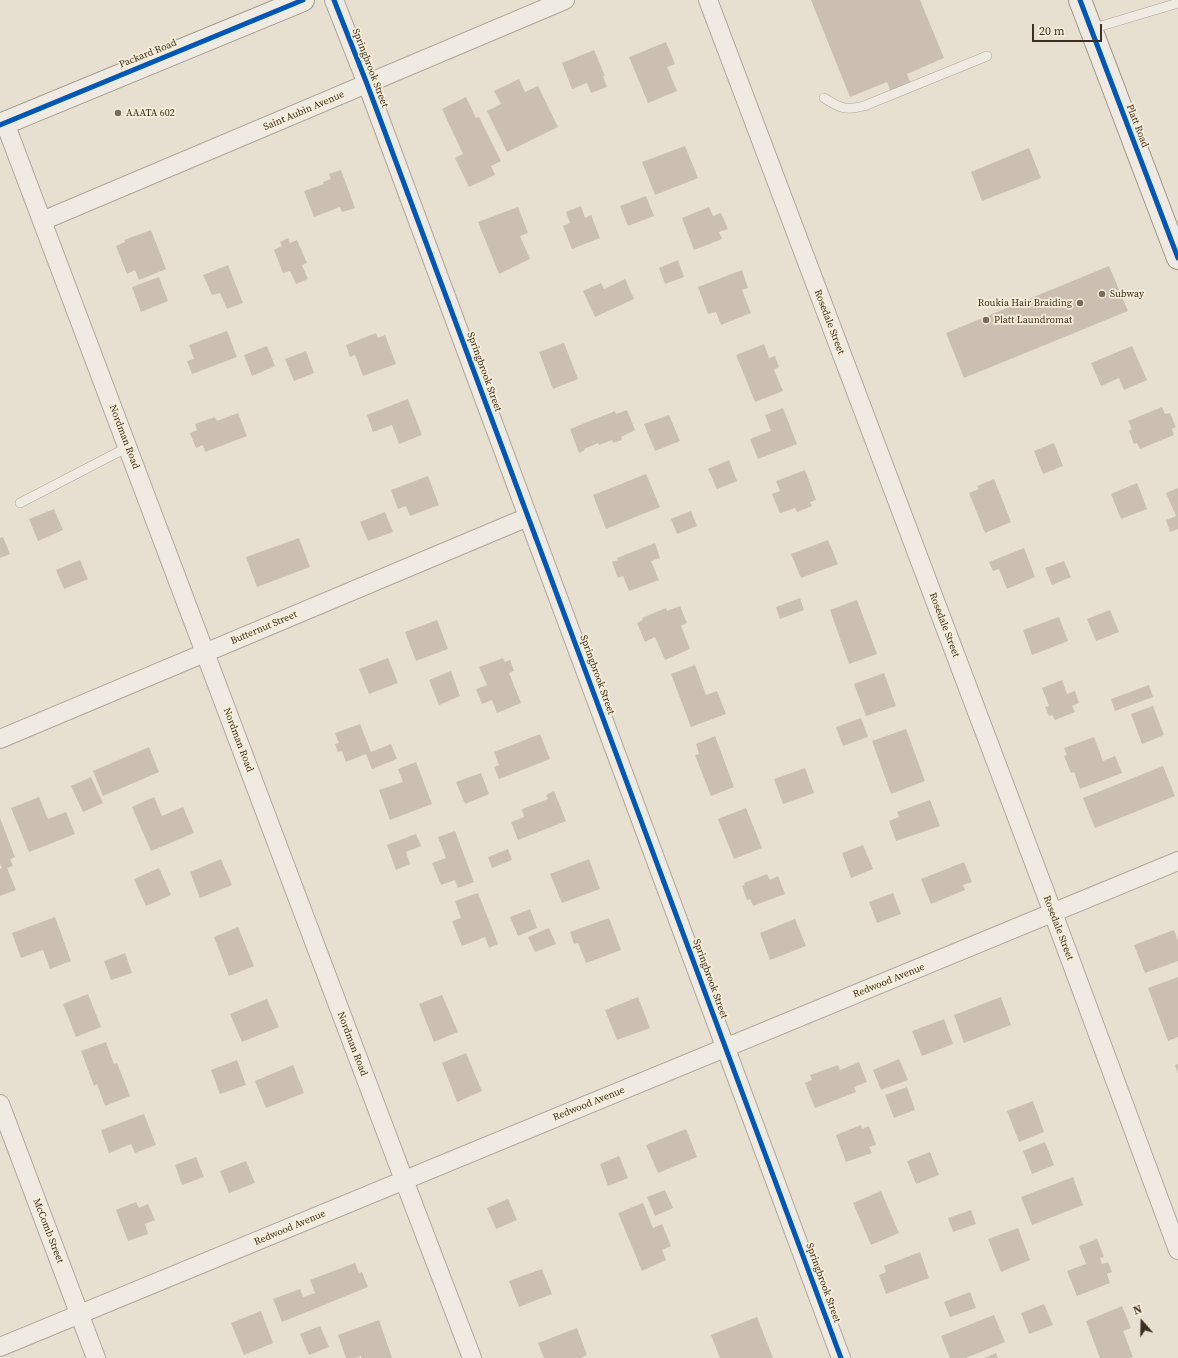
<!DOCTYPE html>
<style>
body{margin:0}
#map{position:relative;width:1178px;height:1358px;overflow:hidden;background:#e7e0d1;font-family:"Source Serif 4",serif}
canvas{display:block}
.north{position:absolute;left:1122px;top:1302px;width:40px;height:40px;-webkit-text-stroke:3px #f7eed8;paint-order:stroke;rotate:340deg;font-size:11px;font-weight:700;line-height:16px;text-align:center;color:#3d2e20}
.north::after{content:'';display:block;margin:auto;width:14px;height:18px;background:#3d2e20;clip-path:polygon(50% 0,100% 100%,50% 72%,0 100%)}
.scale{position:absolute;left:1032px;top:24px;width:70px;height:18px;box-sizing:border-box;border:2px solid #3d2e20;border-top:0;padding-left:5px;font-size:12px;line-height:14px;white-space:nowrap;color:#3d2e20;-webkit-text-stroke:3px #f7eed8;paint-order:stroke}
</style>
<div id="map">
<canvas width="1178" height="1358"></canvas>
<div class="north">N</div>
<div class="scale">20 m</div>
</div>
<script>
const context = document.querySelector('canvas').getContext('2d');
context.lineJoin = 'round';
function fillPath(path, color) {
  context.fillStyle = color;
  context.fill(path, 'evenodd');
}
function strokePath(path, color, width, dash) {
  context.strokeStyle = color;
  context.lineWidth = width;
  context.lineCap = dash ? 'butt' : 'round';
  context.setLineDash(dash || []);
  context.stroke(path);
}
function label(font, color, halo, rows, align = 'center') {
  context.font = font + ' "Source Serif 4",serif';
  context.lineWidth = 3.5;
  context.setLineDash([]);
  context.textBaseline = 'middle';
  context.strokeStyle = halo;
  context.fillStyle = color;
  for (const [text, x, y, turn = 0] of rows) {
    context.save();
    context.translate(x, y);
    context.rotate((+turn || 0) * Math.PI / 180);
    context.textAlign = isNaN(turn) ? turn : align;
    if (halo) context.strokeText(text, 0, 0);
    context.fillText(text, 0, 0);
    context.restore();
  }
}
const building = new Path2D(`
 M811,0h109l24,58 -37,16 7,17 -20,8 -7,-17 -37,15z
 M666,42l9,22 -8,3 10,24 -29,12 -19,-46z
 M594,50l11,26h-2l4,11 -16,6 -4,-10 -15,6 -10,-26z
 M519,79l6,13 13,-6 20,41 -51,25 -20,-41 14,-7 -7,-13z
 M466,97l10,21 3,-1 22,44 -10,5 4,9 -26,12 -14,-29 8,-4 -21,-45z
 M685,146l13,32 -43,17 -13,-33z
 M1029,148l12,30 -59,23 -11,-29z
 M341,170l14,38 -13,4 -2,-5 -26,10 -10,-26 20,-7 -1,-2 8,-3 -2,-5z
 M646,196l8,20 -26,10 -8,-20z
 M581,206l4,12 6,-3 9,23 -28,11 -9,-23 7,-3 -4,-11z
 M518,207l10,26 -8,3 10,23 -31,15 -21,-52z
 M709,207l4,9 8,-3 7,16 -9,3 3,7 -28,11 -12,-32z
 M151,230l15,39 -27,11 -4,-10 -8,4 -11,-28 9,-4 -1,-2z
 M288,238l2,5 7,-3 10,23 -5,2 6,14 -12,5 -6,-13 -7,2 -9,-23 8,-4 -2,-4z
 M678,260l6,17 -19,7 -6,-16z
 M228,265l15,38 -16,6 -7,-16 -8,2 -9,-20z
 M1109,266l19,45 -164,67 -18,-45z
 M742,270l6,18 -6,2 9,23 -30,12 -5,-13 -8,2 -10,-27z
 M159,277l9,24 -27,11 -9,-25z
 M625,279l9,20 -39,18 -12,-26 18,-8 3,6z
 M227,331l10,26 -45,17 -5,-13 7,-2 -5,-14z
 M376,333l2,5 7,-3 11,29 -33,12 -8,-21 -5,2 -4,-12z
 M564,343l14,36 -25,10 -14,-37z
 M764,344l5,14 6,-2 4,11 -5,3 9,21 -28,11 -19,-47z
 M267,346l8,20 -23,10 -8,-21z
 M1132,346l15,34 -23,10 -5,-12 -18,8 -10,-23z
 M306,351l8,22 -20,8 -9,-22z
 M408,399l14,36 -23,9 -7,-19 -19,7 -6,-17z
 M1162,407l3,7 5,-1 6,14 -4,2 2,6 -34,14 -3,-6 -3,1 -5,-13 3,-2 -4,-8z
 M783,408l14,36 -39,15 -8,-20 21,-8 -6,-16z
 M627,410l8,20 -14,7 1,3 -9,3 -1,-3 -13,5 -1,-2 -14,6 1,1 -6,3 -9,-24 45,-18 1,3z
 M238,413l9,23 -42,16 -2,-7 -7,3 -6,-15 7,-3 -2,-6 20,-7 2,4z
 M669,415l11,26 -25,10 -11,-27z
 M1054,443l9,23 -20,8 -9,-23z
 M729,460l8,21 -20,8 -9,-20z
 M805,470l11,30 -6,2 2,4 -15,6 -2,-4 -15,5 -8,-19 8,-3 -4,-10z
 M646,474l14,33 -54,22 -13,-34z
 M428,476l11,29 -29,11 -4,-10 -8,3 -7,-19z
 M994,479l17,43 -26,11 -16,-40 10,-4 -2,-3z
 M1137,483l10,26 -26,10 -10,-25z
 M1178,488v41l-8,3 -4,-12 10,-4 -10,-23z
 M54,509l9,21 -25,11 -9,-22z
 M691,511l6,15 -20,8 -6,-15z
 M385,512l8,20 -25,9 -8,-19z
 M3,537l7,17 -10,4v-20z
 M299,538l11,29 -53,20 -11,-30z
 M828,540l10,24 -37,14 -10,-24z
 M655,543l5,15 -9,3 8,19 -30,11 -6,-15 -5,2 -6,-16 6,-2 -1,-2z
 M1024,548l11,29 -28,12 -8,-20 -6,2 -4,-9z
 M80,560l8,19 -24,10 -8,-19z
 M1064,561l7,16 -19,8 -7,-17z
 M800,598l4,12 -24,9 -4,-12z
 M857,600l20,54 -28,10 -19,-54z
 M680,606l7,17 -6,3 9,23 -25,11 -10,-23 -10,5 -8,-19 6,-3 -1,-2 24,-10 1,3z
 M1110,610l9,22 -23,9 -9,-22z
 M1059,617l9,24 -36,14 -9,-25z
 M437,620l11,29 -32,12 -11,-29z
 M388,658l10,25 -29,11 -10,-25z
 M503,658l2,4 5,-2 4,11 -5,2 12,30 -24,10 -5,-13 -10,4 -6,-15 11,-4 -8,-18z
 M695,665l11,30 11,-4 9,23 -35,13 -20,-53z
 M451,671l9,25 -21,9 -10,-25z
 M884,673l12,33 -30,10 -12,-32z
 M1062,680l5,14 8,-3 4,12 -7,3 3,6 -20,8 -3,-5 -3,1 -4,-9 4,-1 -7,-18z
 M1149,685l4,12 -38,14 -4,-12z
 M1153,706l11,29 -22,9 -11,-30z
 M861,718l7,19 -25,9 -7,-19z
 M360,724l11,28 20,-8 6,15 -25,10 -6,-15 -20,8 -4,-11 -4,1 -3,-8 4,-1 -4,-10z
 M906,729l19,52 -34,13 -19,-53z
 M540,734l10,25 -51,20 -5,-12 5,-2 -5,-13z
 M715,736l19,51 -23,9 -16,-41 4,-1 -3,-10z
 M1094,737l9,24 12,-5 7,17 -42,16 -6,-17 -3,1 -7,-17 3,-1 -3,-7z
 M149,747l10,25 -56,24 -10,-25z
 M416,762l16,42 -42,16 -11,-30 24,-8 -5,-13z
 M1163,766l12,30 -80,32 -12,-30z
 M805,768l9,25 -31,11 -9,-25z
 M481,773l8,21 -24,10 -9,-22z
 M91,777l12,26 -20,9 -12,-26z
 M554,791l12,30 -48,19 -7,-18 13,-5 -2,-8 26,-10 -2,-4z
 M39,797l9,22 18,-7 9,22 -46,18 -18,-44z
 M154,797l8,19 21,-9 11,26 -43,18 -19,-44z
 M930,800l10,26 -44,15 -7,-20 10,-4 -2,-5z
 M746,808l16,40 -28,11 -16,-40z
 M0,818l15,39 -5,2 3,7 -6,2 9,22 -16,6v-27l2,-1 -2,-4z
 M455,831l19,51 -16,6 -3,-8 -14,5 -9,-22 14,-5 -8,-21z
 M416,834l5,12 -15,6 4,12 -14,6 -9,-25z
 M863,845l10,24 -22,9 -9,-25z
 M508,849l4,11 -20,8 -4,-11z
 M221,859l11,26 -32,13 -10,-26z
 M589,859l11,30 -38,14 -12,-29z
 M964,862l8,20 -9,3 2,5 -34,14 -10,-25z
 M159,868l12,27 -25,11 -12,-27z
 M767,874l3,6 8,-4 7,18 -32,12 -3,-7 -3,1 -5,-14 3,-1 -1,-2z
 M478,893l20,51 -9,4 -4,-11 -23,9 -10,-25 9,-3 -6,-17z
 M893,893l8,21 -24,9 -8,-21z
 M530,909l7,19 -19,8 -8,-19z
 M55,917l16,44 -21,8 -7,-19 -22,8 -9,-25z
 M609,918l12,32 -35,13 -8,-20 -4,1 -4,-12z
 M795,919l11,27 -36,14 -10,-27z
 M238,927l16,39 -25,10 -15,-39z
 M549,928l7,16 -21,8 -7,-15z
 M1174,930l4,11v20l-33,12 -11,-28z
 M125,953l7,20 -21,7 -7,-19z
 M1178,977v60l-10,4 -20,-53z
 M88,994l13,33 -25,10 -13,-33z
 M442,995l16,37 -24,10 -15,-38z
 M638,997l12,31 -33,12 -12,-30z
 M1001,997l10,28 -47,18 -10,-28z
 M267,999l12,28 -37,15 -12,-28z
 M944,1019l9,25 -31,12 -10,-25z
 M106,1042l8,22 3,-1 13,33 -25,10 -8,-22 -3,2 -13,-35z
 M466,1053l16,38 -25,11 -15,-39z
 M899,1059l9,21 -27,10 -8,-20z
 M237,1060l9,25 -26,9 -9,-24z
 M859,1062l8,20 -13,5 2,5 -41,16 -10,-25 7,-3 -2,-5 28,-10 2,5z
 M1178,1064v9l-3,-8z
 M293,1065l11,28 -38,15 -11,-27z
 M907,1087l8,23 -21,8 -9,-23z
 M1033,1101l11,31 -25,10 -12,-31z
 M144,1114l12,31 -21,8 -4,-9 -22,9 -8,-23z
 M861,1125l1,4 7,-3 7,19 -7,2 3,6 -26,9 -10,-27z
 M686,1129l11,28 -39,16 -12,-28z
 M1045,1142l9,23 -22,9 -9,-23z
 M930,1152l9,23 -23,9 -9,-23z
 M619,1156l9,22 -20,8 -8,-22z
 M196,1157l8,20 -22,8 -7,-20z
 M246,1161l9,22 -26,10 -9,-22z
 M1073,1177l10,28 -51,20 -11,-28z
 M665,1190l8,18 -18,8 -8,-19z
 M881,1191l18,42 -28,12 -18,-42z
 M508,1199l9,21 -21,9 -9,-21z
 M136,1202l3,6 9,-4 7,16 -10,4 3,10 -20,7 -12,-31z
 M643,1203l10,25 9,-4 9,22 -9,4 4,10 -24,11 -24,-58z
 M971,1210l5,14 -23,8 -5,-14z
 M1018,1228l12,32 -29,12 -13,-33z
 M1097,1239l7,18 -4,1 2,6 6,-2 4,10 -5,2 3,9 -33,13 -10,-25 19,-7 -7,-18z
 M920,1252l9,26 -43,16 -7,-19 7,-3 -2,-6z
 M355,1263l4,10 3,-1 6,15 -86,35 -9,-23 27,-10 3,8 12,-4 -5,-13z
 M542,1269l10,25 -33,13 -10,-26z
 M970,1292l6,16 -26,9 -6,-15z
 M1044,1304l9,21 -24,9 -8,-21z
 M1122,1306l9,22 -8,3 10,26 -4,1h-29l-14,-37z
 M261,1311l12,32 -29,12 -13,-32z
 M994,1315l11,27 -39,16h-16l-9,-22z
 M757,1317l16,41h-53l-9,-23z
 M379,1320l13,38h-31v-2l-6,2h-9l-8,-23z
 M320,1326l9,21 -20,8 -9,-21z
 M577,1328l10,27 -7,3h-36l-6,-15z
 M996,1353l2,5h-14z`);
const service = new Path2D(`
 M1091,29l87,-26
 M824,98c16,10 21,13 40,8l123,-50
 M20,503l108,-56`);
const minor = new Path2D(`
 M334,0l33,84 474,1274
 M708,0l345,913 125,337
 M5,123l399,1057 68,178
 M42,221l523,-221
 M0,739l528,-222
 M0,1104l96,254
 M0,1347l1178,-486`);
const secondary = new Path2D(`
 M1080,0l98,258
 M0,125l303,-125`);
const cycleway = new Path2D(`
 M334,0l33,84 474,1274
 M1080,0l98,258
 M0,125l303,-125`);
const markers = [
 [118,113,4,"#786c5e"],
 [1102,294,4,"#786c5e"],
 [1080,303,4,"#786c5e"],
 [986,320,4,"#786c5e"]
];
const streetNames = [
 ["Packard Road",148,54,-22],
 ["Springbrook Street",370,68,69],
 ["Saint Aubin Avenue",304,111,-23],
 ["Platt Road",1137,126,69],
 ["Rosedale Street",829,322,69],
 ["Springbrook Street",484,372,70],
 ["Nordman Road",124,437,69],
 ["Rosedale Street",944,625,69],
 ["Butternut Street",264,628,-23],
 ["Springbrook Street",597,675,70],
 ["Nordman Road",238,740,69],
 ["Rosedale Street",1058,928,69],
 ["Springbrook Street",710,979,70],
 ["Redwood Avenue",889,981,-22],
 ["Nordman Road",352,1044,69],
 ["Redwood Avenue",589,1104,-22],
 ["Redwood Avenue",290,1228,-23],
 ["McComb Street",48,1231,69],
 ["Springbrook Street",823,1283,70]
];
const poiNames = [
 ["AAATA 602",126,113],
 ["Subway",1110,294],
 ["Roukia Hair Braiding",1072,303,"right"],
 ["Platt Laundromat",994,320]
];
fillPath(building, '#cbbfb2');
strokePath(service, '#ada599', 10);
strokePath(minor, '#ada599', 20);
strokePath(secondary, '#9c958a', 24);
strokePath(service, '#efebe3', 9);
strokePath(minor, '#efebe3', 18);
strokePath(secondary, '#efebe3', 22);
strokePath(cycleway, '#0057b8', 5);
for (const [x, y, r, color] of markers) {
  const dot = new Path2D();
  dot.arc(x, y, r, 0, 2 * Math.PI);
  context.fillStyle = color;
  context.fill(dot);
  strokePath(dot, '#f7eed8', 1.5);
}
label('10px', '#3d2e20', '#f7eed8', streetNames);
label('10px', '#3d2e20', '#f7eed8', poiNames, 'left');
</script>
